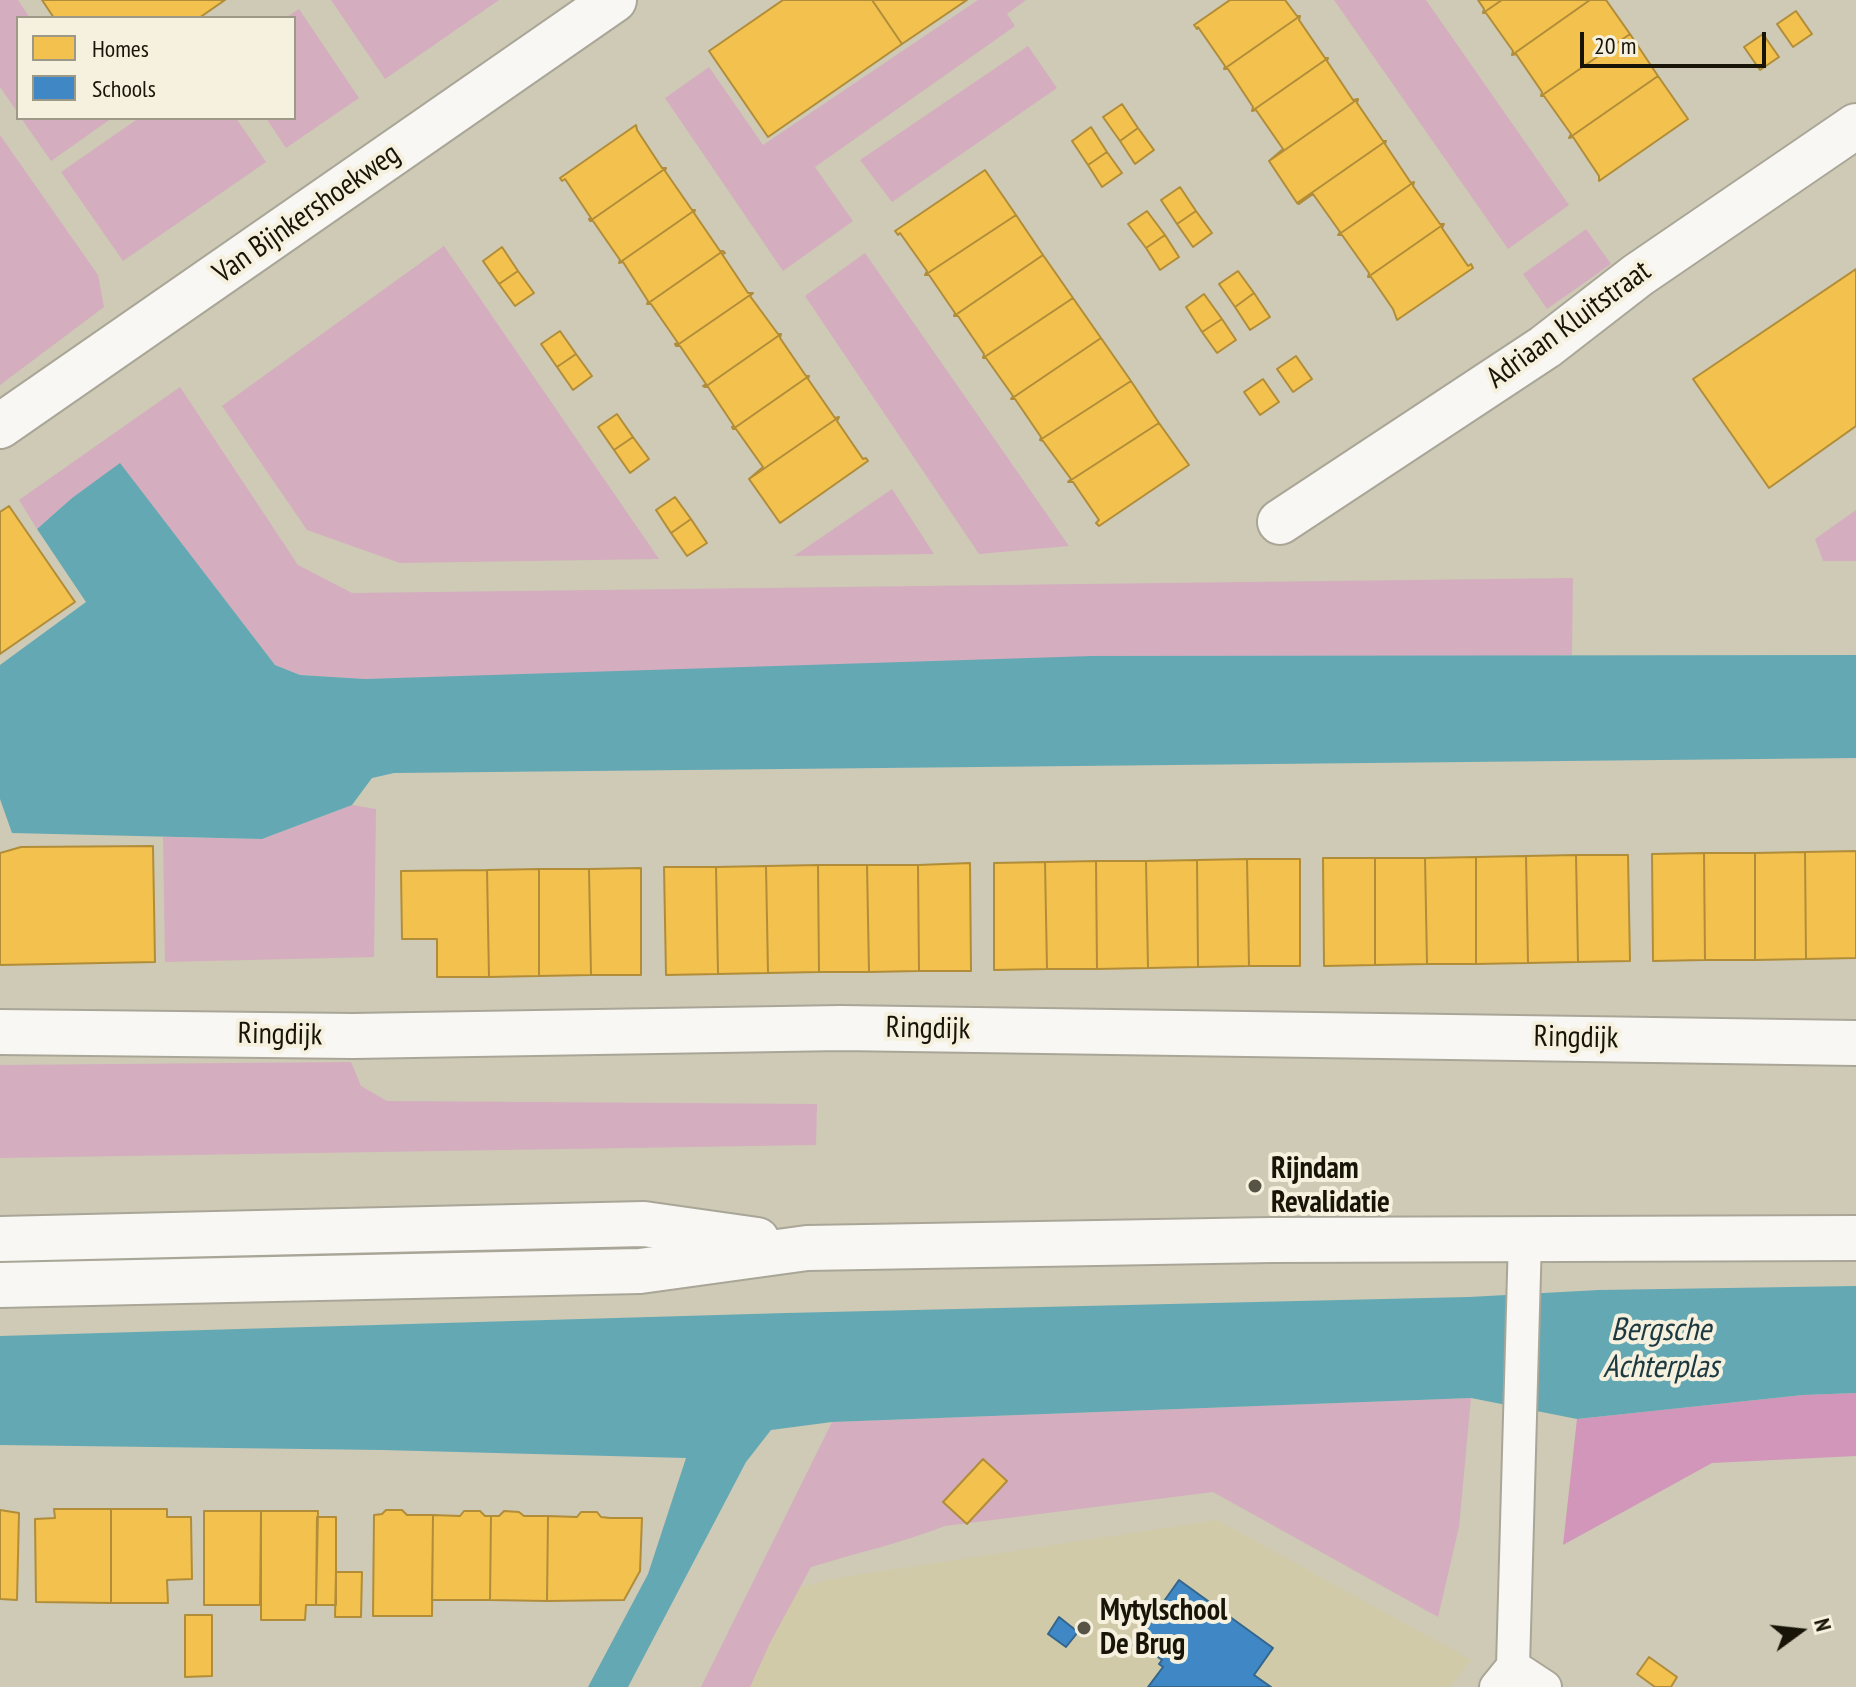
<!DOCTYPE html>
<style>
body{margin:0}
#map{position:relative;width:1856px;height:1687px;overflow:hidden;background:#cecab6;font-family:"PT Sans Narrow",sans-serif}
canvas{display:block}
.legend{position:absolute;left:16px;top:16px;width:280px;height:104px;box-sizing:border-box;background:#f5f1de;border:2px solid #9d9988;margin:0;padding:10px 14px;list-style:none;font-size:24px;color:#181508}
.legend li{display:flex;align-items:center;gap:16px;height:40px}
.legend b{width:40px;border:2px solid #9d9988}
.north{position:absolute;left:1760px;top:1591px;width:80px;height:80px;-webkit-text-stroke:6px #f5f1de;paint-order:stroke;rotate:75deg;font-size:22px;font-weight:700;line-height:32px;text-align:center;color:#181508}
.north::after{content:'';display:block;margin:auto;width:28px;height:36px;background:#181508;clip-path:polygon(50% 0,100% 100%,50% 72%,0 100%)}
.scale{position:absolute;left:1580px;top:32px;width:186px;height:36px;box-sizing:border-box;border:4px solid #181508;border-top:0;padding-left:10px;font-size:24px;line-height:28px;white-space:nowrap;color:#181508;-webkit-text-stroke:6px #f5f1de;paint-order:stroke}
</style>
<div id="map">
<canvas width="1856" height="1687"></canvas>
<ul class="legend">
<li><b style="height:22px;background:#f2c14e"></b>Homes</li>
<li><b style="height:22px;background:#3f88c5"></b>Schools</li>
</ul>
<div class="north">N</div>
<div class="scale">20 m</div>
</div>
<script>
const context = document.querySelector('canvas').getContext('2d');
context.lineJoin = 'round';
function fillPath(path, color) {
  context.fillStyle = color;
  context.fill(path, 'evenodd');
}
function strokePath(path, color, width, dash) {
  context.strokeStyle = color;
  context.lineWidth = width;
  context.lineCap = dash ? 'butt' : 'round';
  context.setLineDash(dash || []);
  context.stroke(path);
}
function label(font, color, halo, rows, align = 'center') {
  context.font = font + ' "PT Sans Narrow",sans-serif';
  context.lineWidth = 8;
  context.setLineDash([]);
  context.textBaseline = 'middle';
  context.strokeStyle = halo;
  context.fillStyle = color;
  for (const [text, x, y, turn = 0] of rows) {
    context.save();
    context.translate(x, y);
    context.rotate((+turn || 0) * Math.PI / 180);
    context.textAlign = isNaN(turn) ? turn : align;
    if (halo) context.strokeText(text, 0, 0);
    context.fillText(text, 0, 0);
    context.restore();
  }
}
const built = new Path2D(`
 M1217,1520l254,140 -21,27h-725l46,-91 60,-17z`);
const green = new Path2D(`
 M0,0h18l12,18h-12v95l-18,-26z
 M331,0h168l-114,79z
 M978,0h48l-19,14 8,12 -200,141 38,54 -70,50 -118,-173 44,-31 54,78z
 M1334,0h92l143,205 -61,44z
 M299,9l60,89 -73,50 -20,-30h28v-100h-9z
 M1028,46l29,42 -165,114 -32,-42z
 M21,118h91l-61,43z
 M139,118h97l30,44 -143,99 -62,-89z
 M0,135l98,140 6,32 -104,78z
 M1586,229l25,35 -64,45 -24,-35z
 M444,246l215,313 -259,4 -93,-33 -85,-124z
 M865,253l204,293 -90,8 -174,-258z
 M180,387l118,178 54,28 1221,-15 -1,77 -1207,24 -65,-4 -25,-10 -155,-201 -48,34 -35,31 -18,-29z
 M892,489l42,65 -140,2z
 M1856,510v51h-33l-8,-22z
 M352,805l24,4 -2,148 -209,5 -2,-125 99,2z
 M351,1062l10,24 26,15 430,3 -1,41 -816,13v-93z
 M1471,1398l-12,129 -21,90 -225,-125 -268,34c-43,17 -89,27 -134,41l-41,76 -20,44h-49l131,-265z`);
const forest = new Path2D(`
 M1856,1393v63l-144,7 -149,82 14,-126 226,-24z`);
const water = new Path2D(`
 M120,463l155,202 25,10 65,4 727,-23 764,-1v103l-1462,15 -22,5 -20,27 -90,34 -250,-6 -12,-34v-134l86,-63 -49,-73 35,-31z
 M1856,1286v107l-53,2 -226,24 -106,-21 -639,24 -61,8 -25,32 -118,225h-40l60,-113 38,-116 -304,-8 -382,-5v-109l786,-23 683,-16 130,-7z`);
const homes = new Path2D(`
 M42,0h183l-26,18h-145z
 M783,0h89l30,44 -134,93 -59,-86z
 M872,0h95l-65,44z
 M1230,0h55l12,16h3l-76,53 1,-3 -27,-39 -1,2 -3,-4z
 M1478,0h24l-19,13 1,-4z
 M1502,0h88l-78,55 1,-4 -27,-38h-3z
 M1590,0h16l24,34 -89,62 1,-4 -26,-38 -4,1z
 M1796,11l16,23 -19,13 -16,-23z
 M1300,16l-1,4 26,38h3l-76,53 1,-4 -25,-38h-4z
 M1630,34l28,42 -89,62 2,-4 -27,-38h-3z
 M1763,34l16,23 -19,13 -16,-23z
 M1328,58l-1,3 26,39 5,-1 -89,62 14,-12 -27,-39 -4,1z
 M1658,76l30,43 -89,62v-5l-26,-39 -4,1z
 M1358,99l-1,4 26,38h3l-89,62 -28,-42z
 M1122,104l16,24 -18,13 -17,-24z
 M636,125l1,5 25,38h4l-76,53 -1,-2 2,-1 -26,-39 -3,2 -2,-3z
 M1091,127l16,25 -19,13 -16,-24z
 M1138,128l16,22 -19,14 -15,-23z
 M1386,141l-1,3 26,39 3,-1 -76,53 2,-3 -27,-38 -14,10 -2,-1z
 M1107,152l15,21 -20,14 -14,-22z
 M666,168l-1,3 27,39h3l-76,53 1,-3 -27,-39h-3z
 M985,170l31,45 -91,60 2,-4 -27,-38 -2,2 -3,-4z
 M1414,182l-1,4 27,38h4l-76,53 1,-4 -27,-38h-4z
 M1180,187l16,24 -19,13 -16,-24z
 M695,210l-1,3 26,38h3l-76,53 1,-3 -25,-39 -4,1z
 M1147,211l18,24 -19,13 -18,-24z
 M1196,211l16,22 -19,14 -16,-23z
 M1016,215l27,40 -89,61 1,-3 -26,-38h-4z
 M1444,224l-2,4 26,38 3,-2 2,4 -76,52 -4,-11 -22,-32h-3z
 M1165,235l14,22 -19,13 -14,-22z
 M502,247l16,24 -19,13 -16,-23z
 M723,251l2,2 -3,1 26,39h5l-77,53 -1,-2 3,-1 -27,-39h-4z
 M1043,255l30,43 -90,60 1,-4 -26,-38h-4z
 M1856,269v157l-87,62 -76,-109z
 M518,271l16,22 -19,13 -16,-22z
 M1238,271l16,22 -19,14 -16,-23z
 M753,293l-3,3 28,38h3l-76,53 -2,-1 3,-2 -26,-38h-4z
 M1254,293l16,24 -20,13 -15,-23z
 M1204,294l18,25 -20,13 -16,-25z
 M1073,298l28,40 -90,61 2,-3 -27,-38h-3z
 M1222,319l14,21 -19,13 -15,-21z
 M560,331l16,23 -19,13 -16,-23z
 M781,334l-1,4 26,38h3l-76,53 -1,-2 2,-1 -26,-39h-3z
 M1101,338l30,43 -91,59 1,-3 -26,-38h-4z
 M576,354l16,22 -19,14 -16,-23z
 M1296,356l16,23 -19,13 -16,-23z
 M809,376l-1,3 27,39 4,-1 -90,62 14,-12 -27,-38h-3z
 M1263,379l16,23 -19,13 -16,-23z
 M1131,381l28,42 -91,59 3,-3 -28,-38 -3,-1z
 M617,414l16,23 -19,13 -16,-23z
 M839,417l-2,4 26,38 3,-1 2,3 -88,62 -31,-44z
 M1159,423l30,42 -90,61 -3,-3 3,-3 -26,-38h-5z
 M633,437l16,22 -19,14 -16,-23z
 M675,497l16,22 -20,14 -15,-23z
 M9,506l66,96 -75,52v-142z
 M691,519l16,24 -20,13 -16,-23z
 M153,846l2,116 -155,3v-112l21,-6z
 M1856,851v107l-50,1 -1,-107z
 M1805,852l1,107 -51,1v-107z
 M1704,853l1,107 -52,1 -1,-107z
 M1704,853h51v107h-50z
 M1576,855l2,107 -50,1 -2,-107z
 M1576,855h52l2,106 -52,1z
 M1526,856l2,107 -52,1v-107z
 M1476,857v107h-49l-2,-106z
 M1323,858h52v107l-51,1z
 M1375,858h50l2,106 -52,1z
 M1247,859h53v107h-51z
 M1247,859l2,107 -51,1 -1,-107z
 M1197,860l1,107 -50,1 -2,-107z
 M1096,861l1,108h-50l-2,-107z
 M1096,861h50l2,107 -51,1z
 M1045,862l2,107 -53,1v-107z
 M970,863l1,108h-52l-1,-106z
 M818,865h49l2,107h-50z
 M818,865l1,107 -51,1 -2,-107z
 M867,865h51l1,106 -50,1z
 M766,866l2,107 -50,1 -2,-107z
 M664,867h52l2,107 -52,1z
 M641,868v107h-50l-2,-106z
 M539,869h50l2,106 -52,1z
 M539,869v107l-50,1 -2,-107z
 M487,870l2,107h-52v-38h-35l-1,-68z
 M983,1459l24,22 -40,43 -24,-22z
 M54,1509h57v94l-75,-1 -1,-83 20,-1z
 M111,1509h56v8h24l1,62 -25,1 1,23h-57z
 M0,1510l19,3 -2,87 -17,-1z
 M386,1510h16l5,5h26l-1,101h-59l1,-101 8,-1z
 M204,1511h57l-1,94h-56z
 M261,1511h57l-2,94h-10l-1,15h-44z
 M464,1511h16l5,5h6l-1,84h-58l1,-85 27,1z
 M504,1511l15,1 5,4h24l-1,85 -57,-1 1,-84h8z
 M581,1512h16l4,5 9,1h32l-2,53 -16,29 -77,1 1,-85 29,1z
 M317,1517h19v88h-20z
 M336,1572h26l-1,45h-26z
 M185,1615h27v61l-27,1z
 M1649,1657l28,20 -6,10h-16l-18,-13z`);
const schools = new Path2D(`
 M1179,1580l94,68 -19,27 17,12h-123l15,-20 -4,-3 3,-4 -15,-11 -3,5 -11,-9z
 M1059,1617l19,15 -12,15 -18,-13z`);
const service = new Path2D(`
 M1513,1666l32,21
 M1496,1687l17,-21 12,-428`);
const minor = new Path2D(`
 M0,426l614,-426
 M1280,522l265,-175 93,-72 218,-149
 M0,1032l353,4 488,-8 1015,15`);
const tertiary = new Path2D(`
 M0,1239l644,-15 113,16
 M0,1285l640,-14 167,-23 464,-8 585,-2`);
const markers = [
 [1255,1186,8,"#585445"],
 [1084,1628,8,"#585445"]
];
const streetNames = [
 ["Van Bijnkershoekweg",307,214,-35],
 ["Adriaan Kluitstraat",1569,325,-36],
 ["Ringdijk",928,1029,1],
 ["Ringdijk",280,1035,1],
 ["Ringdijk",1576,1038,1]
];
const poiNames = [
 ["Rijndam",1271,1169],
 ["Revalidatie",1271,1203],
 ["Mytylschool",1100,1611],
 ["De Brug",1100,1645]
];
const waterNames = [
 ["Bergsche",1661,1331],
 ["Achterplas",1661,1368]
];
fillPath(built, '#d1caa8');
fillPath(green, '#d4adbf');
fillPath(forest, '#d196b9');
fillPath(water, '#64a8b3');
fillPath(homes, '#f2c14e');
strokePath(homes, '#b18d39', 2);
fillPath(schools, '#3f88c5');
strokePath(schools, '#33668c', 2);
strokePath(service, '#a9a697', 36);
strokePath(minor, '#a9a697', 48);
strokePath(tertiary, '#a9a697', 48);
strokePath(service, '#f8f7f4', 32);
strokePath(minor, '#f8f7f4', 44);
strokePath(tertiary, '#f8f7f4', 44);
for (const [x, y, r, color] of markers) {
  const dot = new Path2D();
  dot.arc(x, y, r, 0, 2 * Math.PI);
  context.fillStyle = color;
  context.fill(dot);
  strokePath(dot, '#f5f1de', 3);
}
label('30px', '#181508', '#f5f1de', streetNames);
label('bold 30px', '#181508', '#f5f1de', poiNames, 'left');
label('italic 32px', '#1c3941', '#f5f1de', waterNames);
</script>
